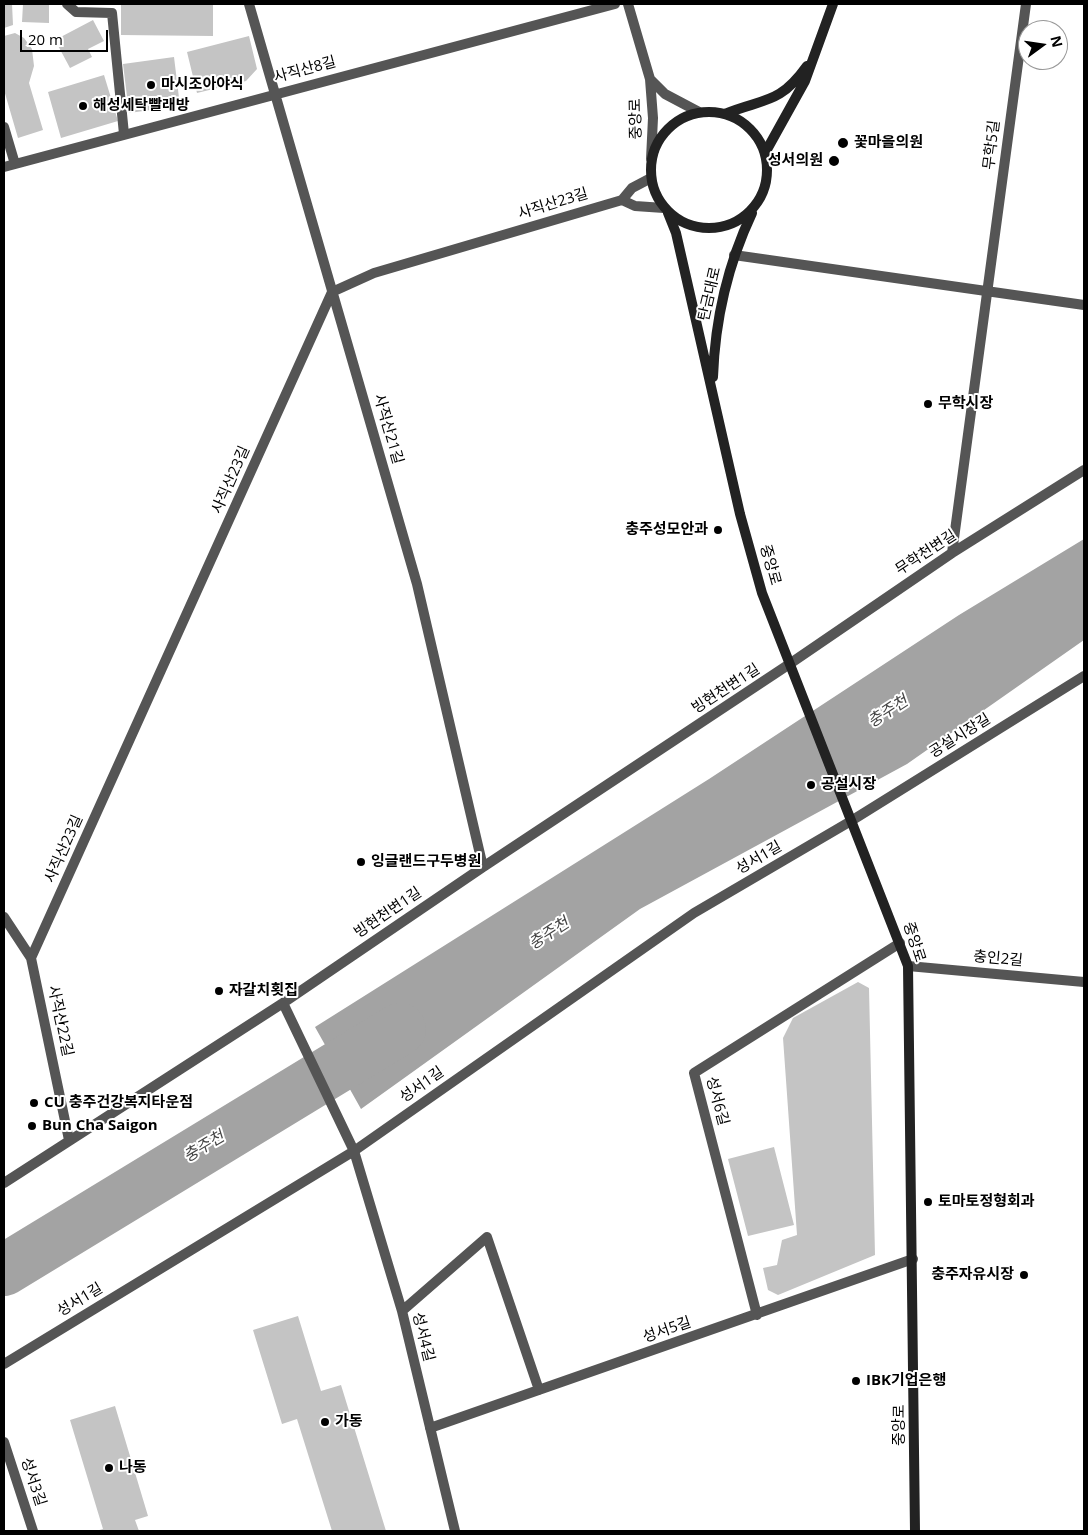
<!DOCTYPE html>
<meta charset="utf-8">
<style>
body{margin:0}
#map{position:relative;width:1088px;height:1535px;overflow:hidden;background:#fff;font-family:"Open Sans",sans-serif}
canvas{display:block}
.frame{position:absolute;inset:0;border:5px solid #000;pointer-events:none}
.north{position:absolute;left:1018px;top:20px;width:50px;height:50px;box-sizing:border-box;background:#fff;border:1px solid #999;border-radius:50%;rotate:76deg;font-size:14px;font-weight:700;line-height:20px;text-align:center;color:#000}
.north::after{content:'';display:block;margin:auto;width:18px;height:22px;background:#000;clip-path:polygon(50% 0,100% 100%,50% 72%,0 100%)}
.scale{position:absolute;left:20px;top:30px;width:88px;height:22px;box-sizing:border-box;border:2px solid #000;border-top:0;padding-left:6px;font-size:15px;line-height:18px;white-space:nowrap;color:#000;-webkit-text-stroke:4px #fff;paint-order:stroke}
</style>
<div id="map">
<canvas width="1088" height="1535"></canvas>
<div class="frame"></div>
<div class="north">N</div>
<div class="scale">20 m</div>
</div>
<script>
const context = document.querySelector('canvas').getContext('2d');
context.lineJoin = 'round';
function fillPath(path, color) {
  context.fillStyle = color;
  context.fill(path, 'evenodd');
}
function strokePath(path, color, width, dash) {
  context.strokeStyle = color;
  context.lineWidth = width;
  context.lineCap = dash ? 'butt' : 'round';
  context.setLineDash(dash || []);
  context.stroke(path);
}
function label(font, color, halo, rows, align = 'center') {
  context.font = font + ' "Open Sans","Noto Sans KR",sans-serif';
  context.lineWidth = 4;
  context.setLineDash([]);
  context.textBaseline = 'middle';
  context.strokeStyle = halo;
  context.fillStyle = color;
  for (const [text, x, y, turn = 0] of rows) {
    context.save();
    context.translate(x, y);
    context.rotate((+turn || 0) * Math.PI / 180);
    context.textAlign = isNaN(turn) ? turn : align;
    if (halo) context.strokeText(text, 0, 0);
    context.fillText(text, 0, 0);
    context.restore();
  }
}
const water = new Path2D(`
 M1084,539v101l-177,124 -267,145 -279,200 -46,-82 394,-248 250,-164z`);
const river = new Path2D(`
 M4,1270l396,-241`);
const building = new Path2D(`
 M4,4h8l1,21 -9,3z
 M23,4h26v19l-27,-1z
 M121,4h92v32l-92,-1z
 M93,20l11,21 -16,8 4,8 -22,11 -15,-28z
 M15,33l9,5 8,11 2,17 -5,17 14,47 -25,8 -14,-48v-54z
 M249,36l8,33 -11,12 -49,12 -10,-41z
 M174,57l6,49 -51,7 -6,-49z
 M104,75l14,46 -57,17 -13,-46z
 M858,982l11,6 6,267 -97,40 -10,-5 -5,-22 14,-3 5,-25 15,-5 -14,-197 10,-20z
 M774,1147l20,78 -46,11 -20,-77z
 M298,1316l23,75 20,-6 45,146h-54l-35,-112 -15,5 -29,-94z
 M115,1406l33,110 -13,4 4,11h-43l7,-2 -33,-109z`);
const service = new Path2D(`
 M67,4l9,8 36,1 12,121`);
const pedestrian = new Path2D(`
 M734,255l350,50
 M952,553l74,-549
 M788,665l164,-112 132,-83`);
const minor = new Path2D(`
 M249,4l168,580 66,283
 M4,127l11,37
 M4,167l611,-163
 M651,178l-19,10 -10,12 13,6 29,2
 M4,917l27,41 38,182
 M31,958l301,-666 42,-19 248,-73
 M908,966l176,16
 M283,1003l71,148 48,160 53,220
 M4,1183l279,-180 200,-136 305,-202
 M402,1311l85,-74 52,153
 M757,1315l-63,-242 206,-130
 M4,1364l350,-213 340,-238 157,-92 233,-145
 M430,1428l483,-169
 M4,1442l29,89`);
const tertiary = new Path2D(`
 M628,4l22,75 3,39 -2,41
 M650,79l15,15 34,18`);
const secondary = new Path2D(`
 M651 170a58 58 0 1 1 116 0a58 58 0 1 1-116 0Z
 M725,114c39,-16 54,-9 82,-48
 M765,153l40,-72 28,-77
 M668,213l8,20 64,281 22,79 146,373 7,565
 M713,377c2,-57 15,-113 39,-164`);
const markers = [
 [151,85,5,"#000"],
 [83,106,5,"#000"],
 [843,143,6,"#000"],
 [834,161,6,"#000"],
 [928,404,5,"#000"],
 [718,530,5,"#000"],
 [811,785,5,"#000"],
 [361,862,5,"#000"],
 [219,991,5,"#000"],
 [34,1103,5,"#000"],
 [32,1126,5,"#000"],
 [928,1202,5,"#000"],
 [1024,1275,5,"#000"],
 [856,1381,5,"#000"],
 [325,1422,5,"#000"],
 [109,1468,5,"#000"]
];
const streetNames = [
 ["사직산8길",305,70,-15],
 ["중앙로",636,119,-91],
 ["무학5길",992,145,-83],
 ["사직산23길",553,204,-17],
 ["탄금대로",710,294,-77],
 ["사직산21길",388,429,74],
 ["사직산23길",231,480,-66],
 ["무학천변길",926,553,-33],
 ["중앙로",770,565,74],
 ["빙현천변1길",726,689,-33],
 ["공설시장길",960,736,-32],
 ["사직산23길",64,849,-66],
 ["성서1길",759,858,-30],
 ["빙현천변1길",388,913,-34],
 ["중앙로",914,942,72],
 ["충인2길",998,959,5],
 ["사직산22길",60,1021,78],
 ["성서1길",422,1085,-35],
 ["성서6길",717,1101,75],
 ["성서1길",80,1300,-31],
 ["성서5길",667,1330,-19],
 ["성서4길",423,1337,76],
 ["중앙로",900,1425,-90],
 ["성서3길",33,1482,72]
];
const poiNames = [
 ["마시조아야식",161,85],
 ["해성세탁빨래방",93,106],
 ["꽃마을의원",854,143],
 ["성서의원",823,161,"right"],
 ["무학시장",938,404],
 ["충주성모안과",708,530,"right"],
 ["공설시장",821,785],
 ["잉글랜드구두병원",371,862],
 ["자갈치횟집",229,991],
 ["CU 충주건강복지타운점",44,1103],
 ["Bun Cha Saigon",42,1126],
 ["토마토정형회과",938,1202],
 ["충주자유시장",1014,1275,"right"],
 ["IBK기업은행",866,1381],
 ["가동",335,1422],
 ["나동",119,1468]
];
const waterNames = [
 ["충주천",888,712,-33],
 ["충주천",549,934,-33],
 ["충주천",204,1147,-31]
];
fillPath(water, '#a3a3a3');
strokePath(river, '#a3a3a3', 52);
fillPath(building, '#c4c4c4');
strokePath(service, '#555', 10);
strokePath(pedestrian, '#555', 10);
strokePath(minor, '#555', 10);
strokePath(tertiary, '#555', 10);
strokePath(secondary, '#222', 10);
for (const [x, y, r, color] of markers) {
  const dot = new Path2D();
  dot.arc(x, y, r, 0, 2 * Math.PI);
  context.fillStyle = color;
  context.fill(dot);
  strokePath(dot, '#fff', 2);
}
label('15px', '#000', '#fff', streetNames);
label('bold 15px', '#000', '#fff', poiNames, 'left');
label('italic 16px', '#444', '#fff', waterNames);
</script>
